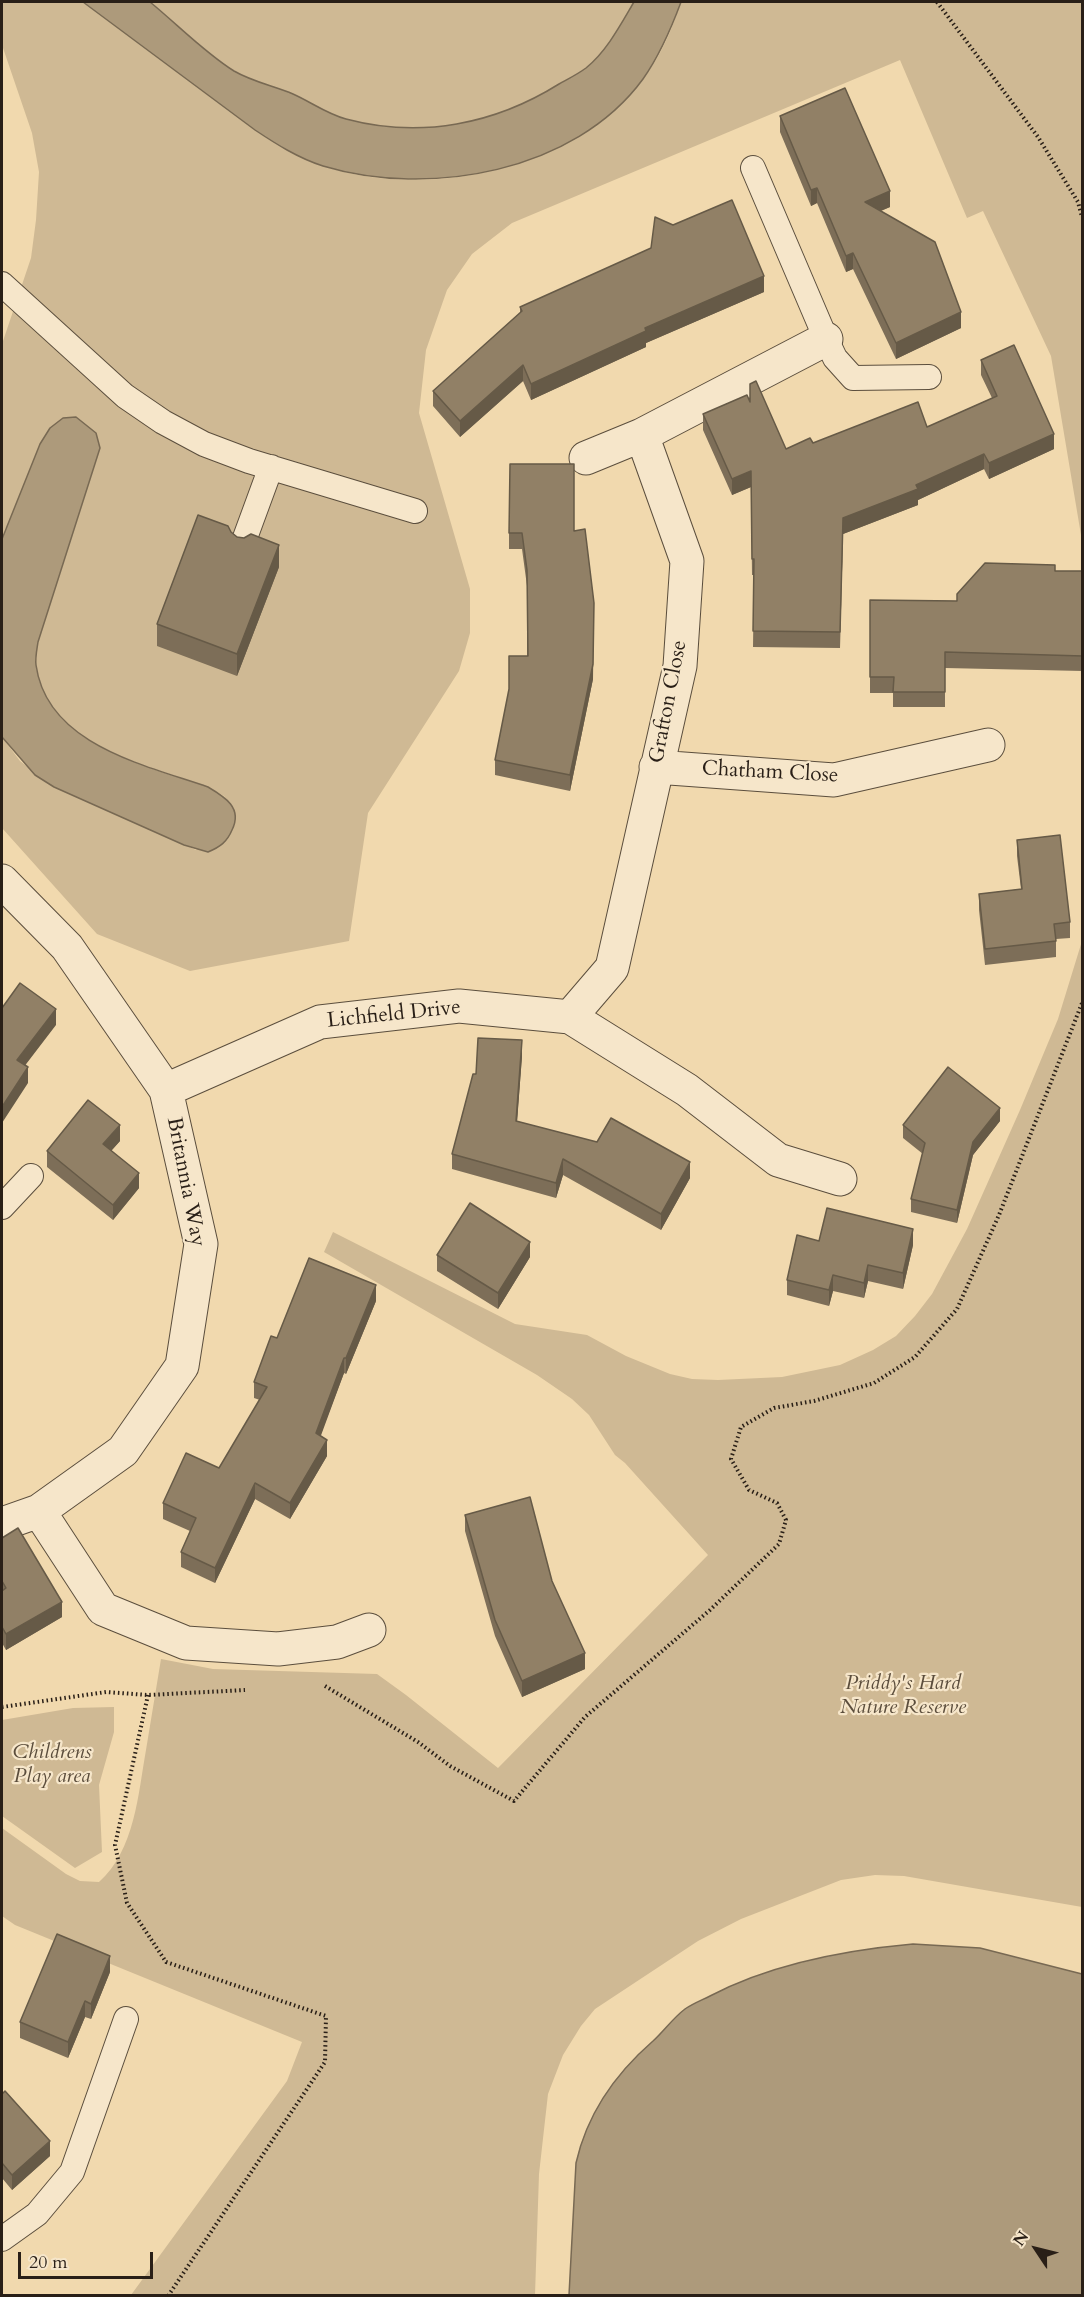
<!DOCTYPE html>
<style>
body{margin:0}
#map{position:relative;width:1084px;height:2297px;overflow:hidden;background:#f1d9ae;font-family:Cardo,serif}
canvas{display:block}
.frame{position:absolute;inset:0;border:3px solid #291f17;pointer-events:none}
.north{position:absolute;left:1006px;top:2219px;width:60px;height:60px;-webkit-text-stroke:4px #f6e6ca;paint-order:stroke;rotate:305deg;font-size:16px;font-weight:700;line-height:24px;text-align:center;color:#291f17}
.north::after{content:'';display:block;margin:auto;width:21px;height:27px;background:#291f17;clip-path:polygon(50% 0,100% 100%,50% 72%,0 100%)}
.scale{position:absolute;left:18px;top:2252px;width:135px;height:27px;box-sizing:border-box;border:3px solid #291f17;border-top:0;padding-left:8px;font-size:18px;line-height:21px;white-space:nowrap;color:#291f17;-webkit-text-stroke:4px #f6e6ca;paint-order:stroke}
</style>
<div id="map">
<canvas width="1084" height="2297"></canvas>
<div class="frame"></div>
<div class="north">N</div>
<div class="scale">20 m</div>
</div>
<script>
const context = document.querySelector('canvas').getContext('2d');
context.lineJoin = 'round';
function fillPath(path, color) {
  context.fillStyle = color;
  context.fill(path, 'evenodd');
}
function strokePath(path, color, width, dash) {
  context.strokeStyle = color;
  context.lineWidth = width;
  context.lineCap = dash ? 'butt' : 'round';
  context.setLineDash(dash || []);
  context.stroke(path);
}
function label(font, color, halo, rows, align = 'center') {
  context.font = font + ' Cardo,serif';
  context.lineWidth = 4.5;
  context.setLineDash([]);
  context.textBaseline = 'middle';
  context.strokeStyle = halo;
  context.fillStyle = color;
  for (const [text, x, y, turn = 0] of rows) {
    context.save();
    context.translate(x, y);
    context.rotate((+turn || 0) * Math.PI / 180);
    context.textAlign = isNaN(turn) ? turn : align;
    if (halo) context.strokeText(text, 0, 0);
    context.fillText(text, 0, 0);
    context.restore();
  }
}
const green = new Path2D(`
 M2,2h81l172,128c21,14 44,27 68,36 106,35 251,3 320,-87 18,-23 29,-50 38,-77h401v539l-31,-185 -68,-145 -16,7 -67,-158 -388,163 -40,31 -25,36 -21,60 -7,63 51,176v44l-11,38 -91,142 -19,128 -159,30 -93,-37 -95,-106v-91l18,24 34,26 142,63 38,-41 -10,-13 -16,-9c-64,-23 -161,-42 -172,-122 -1,-7 1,-16 2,-23l62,-194 -95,81 -3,10v-195l29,-86 5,-38 3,-48 -7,-39 -30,-88z
 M150,2h484c-13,22 -27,49 -48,66 -8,6 -18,11 -27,16 -64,40 -138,55 -213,35 -19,-5 -35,-17 -53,-25 -19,-8 -40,-12 -59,-23 -29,-18 -57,-47 -84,-69z
 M1082,941v966l-178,-31 -29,-1 -34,5 -100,39 -43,22 -103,68 -14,17 -18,29 -15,39 -9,80 -4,121h-404l156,-214 15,-39 -287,-117 -13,-9v-88l64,46 14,7 19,1c36,-32 39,-88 47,-132 5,-30 10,-61 15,-91l52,10 164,5 29,21 92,73 210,-213 -83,-92 -10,-8 -26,-40 -17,-16 -35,-24 -213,-123 9,-20 182,92 72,11 39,21 44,18 22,5 26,1 64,-3 58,-12 33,-15 23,-14 19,-20 17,-22 35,-65 53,-119 38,-91z
 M114,1707v25l-15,53 3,67 -27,16 -73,-52v-96l71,-12z`);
const water = new Path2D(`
 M83,2h67c27,22 55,51 84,69 19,11 40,15 59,23 18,8 34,20 53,25 75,20 149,5 213,-35 9,-5 19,-10 27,-16 21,-17 35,-44 48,-66h47c-10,27 -21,53 -38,77 -68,93 -214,119 -320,87 -25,-8 -47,-22 -68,-36z
 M76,417l20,16 4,15 -62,194c-1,7 -3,16 -2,23 11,80 109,100 172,122 17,10 35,21 24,43 -5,12 -12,17 -24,22l-24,-7 -130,-58 -19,-12 -33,-38v-198l38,-95 10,-16 13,-10z
 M913,1944l67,4 102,26v321h-513l7,-132c11,-49 39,-89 77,-122 11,-10 20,-23 32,-32 7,-5 17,-9 25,-13 59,-31 136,-46 203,-52z`);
const path = new Path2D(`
 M937,2l101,135 40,65 4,15
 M325,1686l93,56 32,24 64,35 71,-84 125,-107 69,-66 7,-24 -9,-17 -28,-13 -18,-31 10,-32 33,-19 40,-7 60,-18 41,-26 42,-48 42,-94 83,-212
 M148,1695l-33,150 12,58 39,59 160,54 -1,46 -157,234
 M2,1707l104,-15 42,3 97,-5`);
const lane = new Path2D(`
 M753,168l73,171 9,19 18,20 76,-1
 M2,284l123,112 38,26 41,22 45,17 166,50
 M242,546l29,-79
 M2,1207l29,-31
 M2,2239l35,-25 35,-42 54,-153`);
const street = new Path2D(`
 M642,435l184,-96
 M656,767l178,13 154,-35
 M2,881l65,66 99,143 35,154 -19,122 -59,85 -84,60 -37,13
 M570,1017l42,-49 68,-302 7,-105 -45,-126 -56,23
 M166,1090l154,-68 139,-16 111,11 117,73 91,70 62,19
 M39,1511l64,98 83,34 92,6 59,-7 32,-12`);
const wall = new Path2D(`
 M780,116l110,91 -9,4 80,117 -65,31 -43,-90 -7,3 -29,-69 -6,3 -31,-74z
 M764,292l-118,51v4l-115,53 -8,-19 -63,56 -27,-31v-15l87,-78v-6z
 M981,360l73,89 -65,30 -5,-10 -66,31v5l-75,29 -3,114 -87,-1 1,-72h-2l-1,-88 -19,8 -29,-65v-16l83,35 27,-6 114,-16 65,-29 -11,-23z
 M574,531l19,148 -23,112 -75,-16v-15l32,-104v-70l-5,-37h-13v-16z
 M231,532l48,35 -42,109 -80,-30v-22z
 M1055,571h28v100l-138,-3v39h-52v-14h-23v-93l87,1z
 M1017,840l53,82v16l-14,1v18l-71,8 -6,-55v-16l42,-5 -4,-33z
 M522,1056l-5,65 173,57 -29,52 -98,-55 -7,23 -104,-29v-15l24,-80z
 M1000,1121l-27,34 -16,68 -46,-11v-13l12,-45 -20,-16v-13z
 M120,1141l-9,10 28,37 -26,32 -66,-53v-16z
 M819,1241l94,4 -10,44 -35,-8 -4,17 -31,-7 -4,15 -42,-11v-15z
 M437,1255l93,2 -32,52 -61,-38z
 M376,1301l-30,73 -2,-1 -24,63 7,20 -37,63 -35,-20 -40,84 -34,-16v-15l9,-21 -27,-12v-16l56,-35 41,-68 -6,-2v-16l23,-44z
 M465,1515l87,66 33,88 -63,28 -27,-61 -30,-105z
 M2,1538l60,79 -56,33 -4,-7z
 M110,1972l-19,47 -6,-2 -17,41 -48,-20v-16z
 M2,2094l48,62 -38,34 -10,-12z`);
const shadedWall = new Path2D(`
 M817,188v15l-6,3v-16z
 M890,191v16l-25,10v-15z
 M853,253v16l-7,3v-16z
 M764,276v16l-118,51v4l-115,53v-16l114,-56z
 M961,312v16l-65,31v-16z
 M523,365v16l-63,56v-16z
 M1054,434v15l-65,30v-16z
 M984,454v15l-66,31v5l-75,29 -3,114 3,-130z
 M751,471v16l-19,8v-16z
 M279,545v22l-42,109v-22z
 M594,603l-1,76 -23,112v-16z
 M56,1009v16l-39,51v-16z
 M522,1040v16l-6,80v-15z
 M28,1067v16l-26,40v-16z
 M1000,1108v13l-27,34 -16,68v-13l16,-68z
 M120,1125v16l-17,19v-16z
 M563,1159v16l-7,23v-15z
 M690,1162v16l-29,52v-16z
 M139,1173v15l-26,32v-15z
 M913,1229v16l-10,44v-16z
 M530,1242v15l-32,52v-16z
 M868,1265v16l-4,17v-15z
 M833,1275v16l-4,15v-16z
 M376,1285v16l-30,73v-16z
 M344,1358v15l-28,76v-16z
 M327,1440v16l-37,63v-16z
 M255,1483v16l-40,84v-15z
 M62,1602v15l-56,33v-16z
 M585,1653v16l-63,28v-16z
 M110,1956v16l-19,47v-15z
 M85,2001v16l-17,41v-16z
 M50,2141v15l-38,34v-15z`);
const building = new Path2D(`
 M845,88l45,103 -25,11 70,40 26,70 -65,31 -43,-90 -7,3 -29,-68 -6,2 -31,-74z
 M732,200l32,76 -119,52 1,3 -115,53 -8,-19 -63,56 -27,-30 89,-80 -2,-4 131,-59 4,-31 18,8z
 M1014,345l40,89 -65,29 -5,-9 -68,31 2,4 -75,29 -3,114 -87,-1 1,-72h-2l-1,-88 -19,8 -29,-65 44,-19 3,7v-18l6,-3 30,68 24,-11 3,5 105,-41 9,25 70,-31 -16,-36z
 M510,464h64v67l11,-2 9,74 -1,61 -23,111 -75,-15 14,-71v-33h19l-1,-86 -5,-37h-13z
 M198,515l30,11 3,6 6,5 7,1 7,-4 28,11 -42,109 -80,-30z
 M985,563l70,2v6h28v85l-138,-4v40h-52l1,-15h-24v-77l87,1v-7z
 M1060,835l10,87 -16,2 2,17 -71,8 -6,-55 43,-5 -5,-49z
 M20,983l36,26 -39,51 11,7 -26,40v-99z
 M478,1038l44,2 -6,81 81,21 14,-24 79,44 -29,52 -98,-55 -7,24 -104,-29 21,-80h3z
 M948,1067l52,41 -27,34 -16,68 -46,-11 14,-56 -22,-18z
 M88,1100l32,25 -17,19 36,29 -26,32 -66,-54z
 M470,1203l60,39 -32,51 -61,-38z
 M827,1208l86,21 -10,44 -35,-8 -4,18 -31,-8 -4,15 -42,-10 10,-45 22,6z
 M309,1258l67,27 -30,73h-2l-28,75 11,7 -37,63 -35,-20 -40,85 -34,-16 15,-34 -33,-15 23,-50 33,15 48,-81 -13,-5 17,-46 6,2z
 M530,1497l22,84 33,72 -63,28 -27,-61 -30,-105z
 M18,1528l44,74 -56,32 -4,-7v-36l4,-3 -4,-7v-43z
 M57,1934l53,22 -19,48 -6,-3 -17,41 -48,-20z
 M5,2091l45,50 -38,34 -10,-12v-69z`);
const streetNames = [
 ["Grafton Close",669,702,-79],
 ["Chatham Close",770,773,3],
 ["Lichfield Drive",394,1015,-6],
 ["Britannia Way",185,1182,79]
];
const parkNames = [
 ["Priddy's Hard",903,1684],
 ["Nature Reserve",903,1708],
 ["Childrens",52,1753],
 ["Play area",52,1777]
];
fillPath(green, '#cfb994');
fillPath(water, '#ad9a7b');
strokePath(water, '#786953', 1.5);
strokePath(lane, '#5b4e3d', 26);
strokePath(street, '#5b4e3d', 35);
strokePath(path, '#291f17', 4, [1.5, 3]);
strokePath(lane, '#f6e6ca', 24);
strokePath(street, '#f6e6ca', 33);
fillPath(wall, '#7d6e58');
fillPath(shadedWall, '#665a47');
fillPath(building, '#918066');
strokePath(building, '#665a47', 1.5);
label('21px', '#291f17', '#f6e6ca', streetNames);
label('italic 21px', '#5b4d3c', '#f6e6ca', parkNames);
</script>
